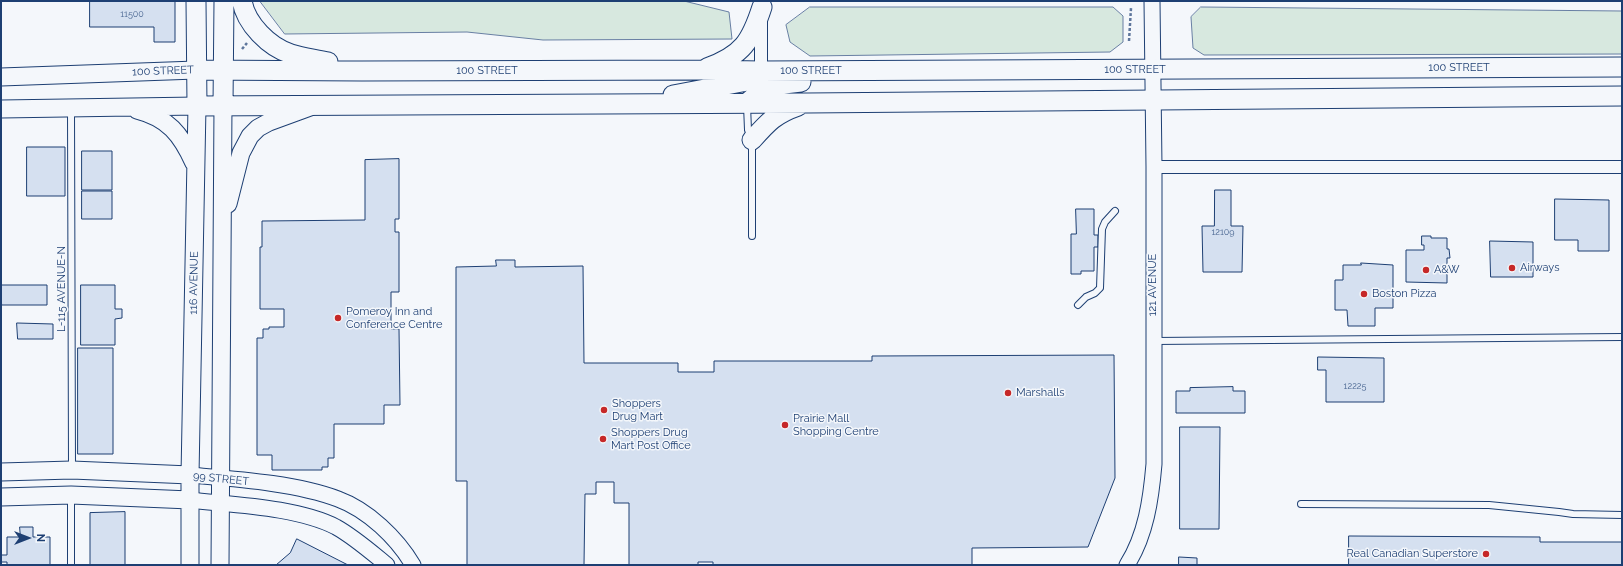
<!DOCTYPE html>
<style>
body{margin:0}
#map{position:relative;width:1623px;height:566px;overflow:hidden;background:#f4f7fb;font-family:Raleway,sans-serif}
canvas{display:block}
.frame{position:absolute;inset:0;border:2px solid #1d3f73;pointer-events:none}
.north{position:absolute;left:8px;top:518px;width:40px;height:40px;-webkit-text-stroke:3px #f4f7fb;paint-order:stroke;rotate:90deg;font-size:11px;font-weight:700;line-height:16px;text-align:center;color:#1d3f73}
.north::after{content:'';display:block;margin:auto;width:14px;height:18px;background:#1d3f73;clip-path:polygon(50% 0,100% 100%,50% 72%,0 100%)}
</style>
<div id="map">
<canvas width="1623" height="566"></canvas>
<div class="frame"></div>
<div class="north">N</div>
</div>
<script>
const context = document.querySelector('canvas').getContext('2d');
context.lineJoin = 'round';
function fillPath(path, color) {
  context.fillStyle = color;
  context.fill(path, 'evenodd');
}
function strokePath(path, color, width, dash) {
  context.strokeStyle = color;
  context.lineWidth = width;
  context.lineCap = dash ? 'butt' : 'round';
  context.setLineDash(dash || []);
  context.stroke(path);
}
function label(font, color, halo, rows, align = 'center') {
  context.font = font + ' Raleway,sans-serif';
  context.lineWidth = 3;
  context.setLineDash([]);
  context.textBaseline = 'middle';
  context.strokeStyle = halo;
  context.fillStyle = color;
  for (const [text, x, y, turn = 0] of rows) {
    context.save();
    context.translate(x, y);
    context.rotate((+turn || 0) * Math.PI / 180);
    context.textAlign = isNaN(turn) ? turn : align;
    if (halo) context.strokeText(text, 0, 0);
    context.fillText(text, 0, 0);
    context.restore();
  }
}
const green = new Path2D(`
 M260,1h424l45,11 3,27 -189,1 -76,-8 -182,2z
 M810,7h303l10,9v26l-13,10 -300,4 -20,-14 -4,-17z
 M1201,7l421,4v43l-418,1 -11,-7 -2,-31z`);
const building = new Path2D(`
 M90,1h85v41h-21v-15h-64z
 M27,147h38v49h-38z
 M82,151h30v39h-30z
 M399,159v60h-4v13h4v60h-8v37h8l1,76h-16v19h-50v34h-6v9h-6v3h-50v-15h-15v-117h6v-9h6v-2h15v-18h-24v-62h2v-26l103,-1v-60z
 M1215,190h16v36h12l-1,46h-39l-1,-46h12z
 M82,191h30v28h-30z
 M1555,199l54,1v51h-31v-11h-23z
 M1076,209h18v26h4v12h-4v24h-13v3h-10v-40h5z
 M1422,236h9v2h16v11h2l1,9h-3v25l-41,-1v-32h18v-5h-2z
 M1490,241l43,1v35h-42z
 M496,260h19v7l68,-1 1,97h94v9h36v-11h158v-5l242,-1 1,123 -27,69 -116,1v17h-259v-3h-15v3h-69v-62h-15v-21h-18v12h-11l-1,71h-117v-84h-11v-214l40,-1z
 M1361,263l32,2v43h-18v18h-27l-1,-16h-12v-30h8v-15h18z
 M1,285h46v20h-45z
 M81,285h34v24h7v9l-7,1v26h-34z
 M17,323l36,1v15h-35z
 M78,348h35v106h-35z
 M1318,357l66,1v44h-58v-32h-8z
 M1233,387v4h12v22h-69v-22h14v-3z
 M1180,427h40l-1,102h-39z
 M125,512v53h-35v-52z
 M20,527h13v10h17v28h-43v-3h-6v-7h6v-18h13z
 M1349,536l191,1v5h82v23h-273z
 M297,539l51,26h-72l14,-12z
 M1179,557l18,1v7h-18z`);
const path = new Path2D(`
 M1129,41l2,-33
 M242,49l5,-6`);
const service = new Path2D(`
 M747,105l1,25 4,10v96
 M71,109l1,359
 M1078,305l8,-8 9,-4 5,-5 2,-59 3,-7 10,-11
 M1154,341l468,-4
 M71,497v68
 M1301,504l188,1 70,7 14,2 49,1`);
const minor = new Path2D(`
 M761,71v-51
 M1154,167h468`);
const tertiary = new Path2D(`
 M190,475c45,4 106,8 148,24 30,11 59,39 75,66
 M190,500c43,5 107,7 146,27 18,10 35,25 51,38
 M1127,565c19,-30 24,-66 27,-101v-297l-2,-166`);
const secondary = new Path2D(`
 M1,77l195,-7
 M1,109l196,-3 -7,369v90
 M137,110c31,8 44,24 57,53
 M228,204l13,-51 9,-17 8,-8 11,-6 41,-15
 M1,472l71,-2 118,5
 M1,497l70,-2 119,5
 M220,565c2,-153 1,-307 3,-460`);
const primary = new Path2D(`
 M196,1l1,105 610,-3 815,-7
 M242,1c4,23 27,46 49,53 12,4 25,5 37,8
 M707,68c36,-13 44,-27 55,-61
 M196,70l166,1 341,-1 58,1 861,-4
 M673,95l69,-13 7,-2 6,-5
 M747,103l20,-17 34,-4
 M223,105l1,-104
 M752,140c16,-18 23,-26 46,-34`);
const markers = [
 [1512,268,4,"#c62828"],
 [1426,270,4,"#c62828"],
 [1364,294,4,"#c62828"],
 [338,318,4,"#c62828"],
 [1008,393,4,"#c62828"],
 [604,410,4,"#c62828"],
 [785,425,4,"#c62828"],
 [603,439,4,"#c62828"],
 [1486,554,4,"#c62828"]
];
const numberNames = [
 ["11500",132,14],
 ["12109",1223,232],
 ["12225",1355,386]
];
const streetNames = [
 ["100 STREET",1459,68],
 ["100 STREET",1135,70],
 ["100 STREET",163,71,-2],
 ["100 STREET",487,71],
 ["100 STREET",811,71],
 ["116 AVENUE",194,283,-89],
 ["121 AVENUE",1153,285,-90],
 ["L-115 AVENUE-N",62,289,-90],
 ["99 STREET",221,479,6]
];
const poiNames = [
 ["Airways",1520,268],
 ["A&W",1434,270],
 ["Boston Pizza",1372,294],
 ["Pomeroy Inn and",346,312],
 ["Conference Centre",346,325],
 ["Marshalls",1016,393],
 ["Shoppers",612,404],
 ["Drug Mart",612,417],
 ["Prairie Mall",793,419],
 ["Shopping Centre",793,432],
 ["Shoppers Drug",611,433],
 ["Mart Post Office",611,446],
 ["Real Canadian Superstore",1478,554,"right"]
];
fillPath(green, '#d7e8df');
strokePath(green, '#687fa3', 1);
fillPath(building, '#d5e0f0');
strokePath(building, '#1d3f73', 1);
strokePath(service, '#1d3f73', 8);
strokePath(minor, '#1d3f73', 14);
strokePath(tertiary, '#1d3f73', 17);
strokePath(secondary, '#1d3f73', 19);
strokePath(primary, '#1d3f73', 21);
strokePath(path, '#5e769c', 2.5, [3, 2]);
strokePath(service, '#f4f7fb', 6);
strokePath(minor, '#f4f7fb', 12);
strokePath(tertiary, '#f4f7fb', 15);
strokePath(secondary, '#f4f7fb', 17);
strokePath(primary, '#f4f7fb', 19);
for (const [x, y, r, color] of markers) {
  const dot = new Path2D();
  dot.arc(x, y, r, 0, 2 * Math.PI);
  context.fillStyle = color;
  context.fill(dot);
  strokePath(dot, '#f4f7fb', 1.5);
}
label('9px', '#4b6792', null, numberNames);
label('11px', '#1d3f73', '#f4f7fb', streetNames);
label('11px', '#1d3f73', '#f4f7fb', poiNames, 'left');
</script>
